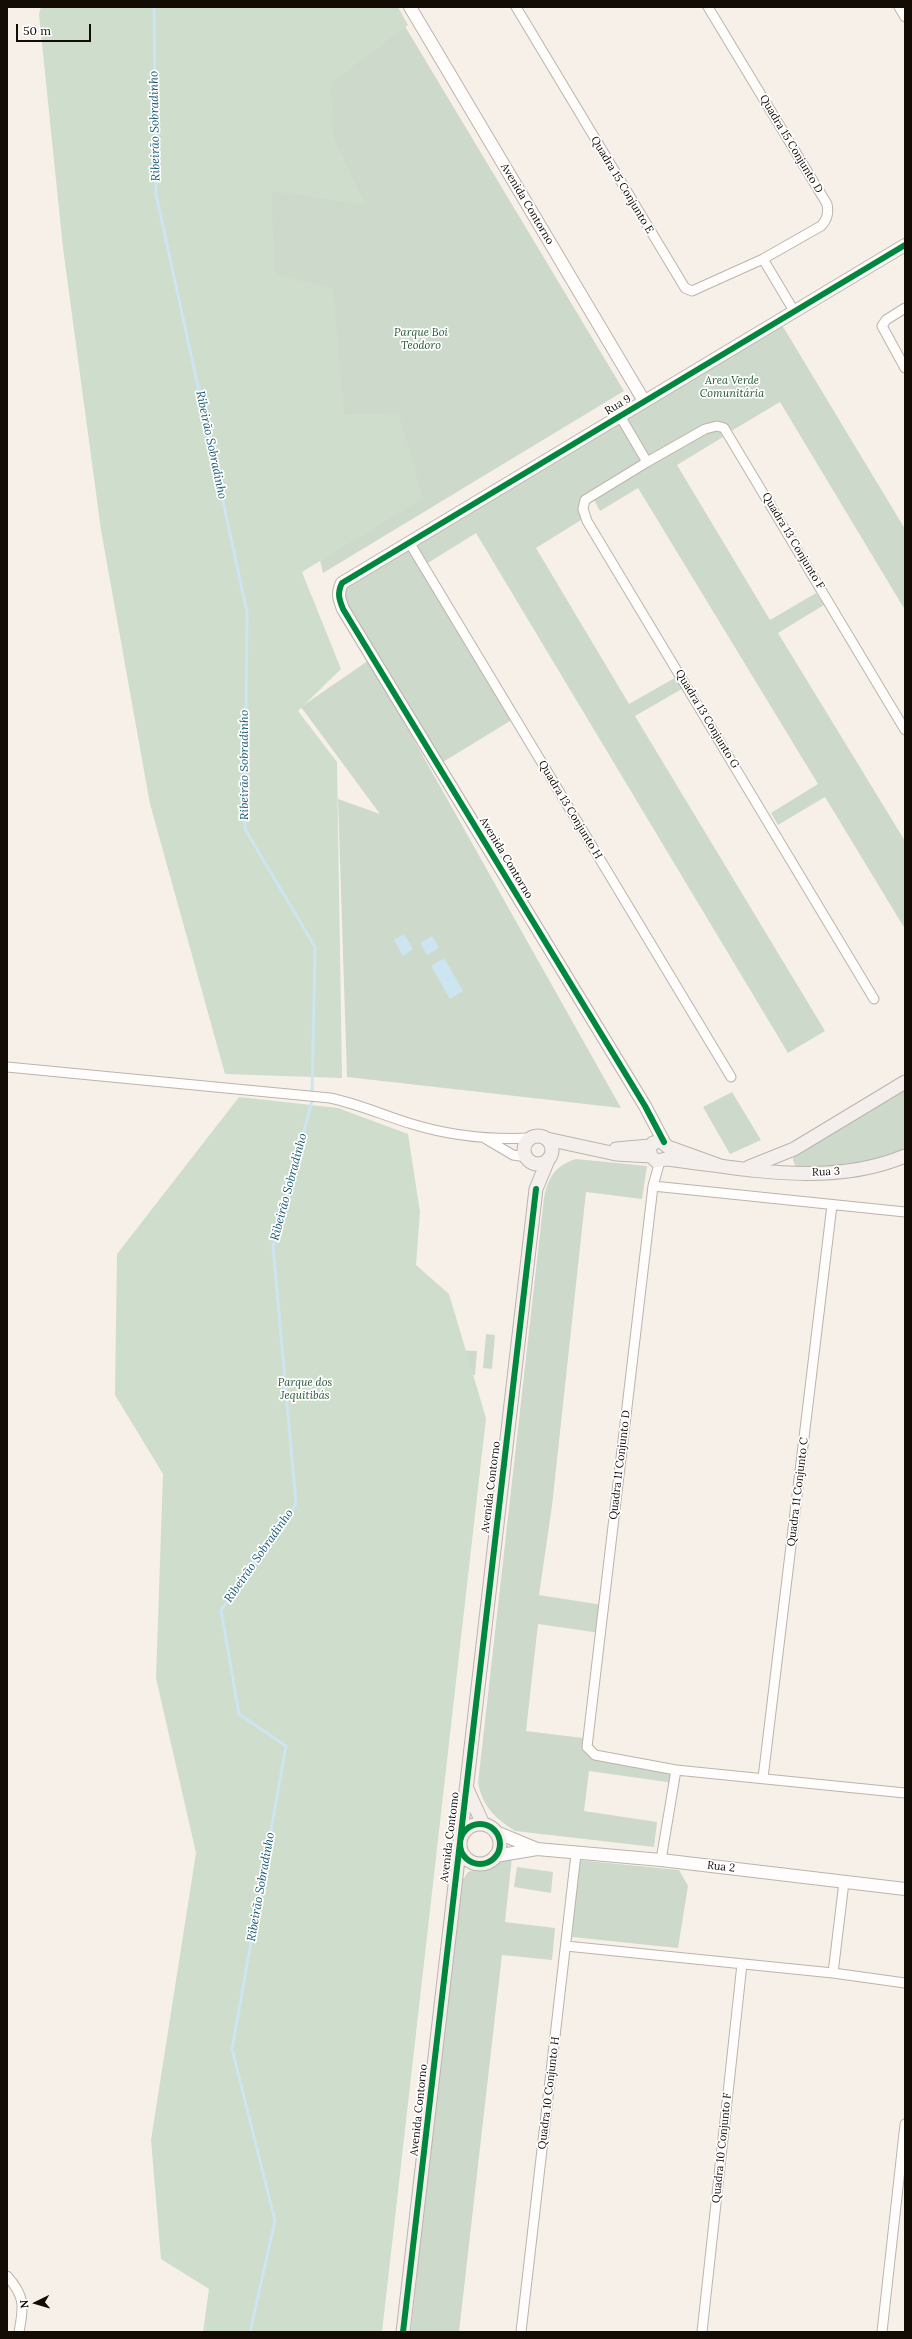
<!DOCTYPE html>
<meta charset="utf-8">
<style>
body{margin:0}
#map{position:relative;width:912px;height:2339px;overflow:hidden;background:#f7f0e9;font-family:Lora,serif}
canvas{display:block}
.frame{position:absolute;inset:0;border:8px solid #130c05;pointer-events:none}
.north{position:absolute;left:16px;top:2283px;width:40px;height:40px;-webkit-text-stroke:3px #fff;paint-order:stroke;rotate:265deg;font-size:11px;font-weight:700;line-height:16px;text-align:center;color:#130c05}
.north::after{content:'';display:block;margin:auto;width:14px;height:18px;background:#130c05;clip-path:polygon(50% 0,100% 100%,50% 72%,0 100%)}
.scale{position:absolute;left:16px;top:24px;width:75px;height:18px;box-sizing:border-box;border:2px solid #130c05;border-top:0;padding-left:5px;font-size:12px;line-height:14px;white-space:nowrap;color:#130c05;-webkit-text-stroke:3px #fff;paint-order:stroke}
</style>
<div id="map">
<canvas width="912" height="2339"></canvas>
<div class="frame"></div>
<div class="north">N</div>
<div class="scale">50 m</div>
</div>
<script>
const context = document.querySelector('canvas').getContext('2d');
context.lineJoin = 'round';
function fillPath(path, color) {
  context.fillStyle = color;
  context.fill(path, 'evenodd');
}
function strokePath(path, color, width, dash) {
  context.strokeStyle = color;
  context.lineWidth = width;
  context.lineCap = dash ? 'butt' : 'round';
  context.setLineDash(dash || []);
  context.stroke(path);
}
function label(font, color, halo, rows, align = 'center') {
  context.font = font + ' Lora,serif';
  context.lineWidth = 3.5;
  context.setLineDash([]);
  context.textBaseline = 'middle';
  context.strokeStyle = halo;
  context.fillStyle = color;
  for (const [text, x, y, turn = 0] of rows) {
    context.save();
    context.translate(x, y);
    context.rotate((+turn || 0) * Math.PI / 180);
    context.textAlign = isNaN(turn) ? turn : align;
    if (halo) context.strokeText(text, 0, 0);
    context.fillText(text, 0, 0);
    context.restore();
  }
}
const green = new Path2D(`
 M400,18l224,373 -301,182 -81,-354 75,-156z
 M779,320l126,209v81l-125,-208 -52,31 -10,-7 5,11 -46,28 93,155 46,-27 8,12 -46,28 127,208v88l-80,-132 -47,28 -7,-12 47,-29 -180,-296 -38,23 -8,-15 -7,4 1,17 -50,31 93,156 51,-29 7,11 -52,30 190,315 -37,22 -312,-520 -53,33 92,152 -77,47 -95,-156 -1,-26z
 M369,660l252,448 -274,-31 -9,-278 42,15 -79,-107z
 M905,1082v74l-41,13 -68,-1 -3,-8 1,-11z
 M732,1092l29,48 -31,14 -27,-47z
 M576,1159l71,7 -5,33 -56,-7 -34,314 -13,89 64,10 -3,28 -62,-9 -12,107 57,7 5,13 88,19 -2,13 -85,-12 -5,40 73,11 -3,25 -139,-16c-20,-13 -32,-24 -37,-48l66,-585c4,-21 12,-33 32,-39z
 M486,1334l9,1 -3,34 -9,-1z
 M454,1350l23,1 -2,24 -22,-1z
 M512,1857l-7,65 50,6 -3,32 -50,-5 -43,377h-48l44,-441 13,-19 19,-7 7,-6z
 M578,1860l101,10 9,16 -10,62 -106,-11z
 M517,1867l36,5 -2,21 -37,-6z`);
const forest = new Path2D(`
 M41,7h357l10,18 -77,58 2,54 33,68 -94,-14 2,83 59,15 11,126 55,-1 24,84 -121,74 39,97 -43,42 39,51 5,316 -117,-4 -75,-270 -49,-274 -38,-282 -24,-234z
 M239,1097l99,11 70,26 12,78 -4,53 33,29 37,124 -104,914h-179l6,-43 -48,-30 -10,-119 45,-287 -40,-175 7,-204 -48,-79 2,-141z`);
const water = new Path2D(`
 M404,934l9,15 -10,7 -9,-16z
 M432,936l7,12 -12,7 -7,-12z
 M444,958l19,33 -13,8 -19,-33z`);
const stream = new Path2D(`
 M154,7l2,187 91,418 -2,217 70,118 -3,154 -39,145 23,258 -75,106 18,104 47,32 -54,303 43,172 -25,111`);
const minor = new Path2D(`
 M516,7l169,281 7,3 71,-32 58,-33c6,-6 8,-13 6,-22l-119,-197
 M899,7l6,10
 M763,259l31,52
 M905,308l-19,12 -4,6 23,42
 M620,416l27,46
 M409,542l322,535
 M874,999l-287,-478 -4,-12 2,-9 62,-38 58,-33 12,-3 7,2 181,302
 M7,1067l323,31c29,6 55,18 82,26 39,12 79,16 119,14
 M486,1139l27,16 14,2
 M660,1161l-7,25 -66,561 8,8 81,15 229,23
 M653,1186l252,26
 M763,1778l69,-573
 M661,1860l15,-90
 M566,1946l267,27 72,10
 M833,1973l11,-91
 M7,2276c18,20 17,30 12,56
 M521,2332l55,-478
 M702,2332l40,-368
 M882,2332l23,-208`);
const tertiary = new Path2D(`
 M410,7l234,394
 M664,1142l-19,-36 -302,-497c-4,-10 -6,-16 -1,-26l563,-338
 M496,1832l41,17 124,11 244,29
 M495,1856l42,-7`);
const secondary = new Path2D(`
 M524 1150a14 14 0 1 1 28 0a14 14 0 1 1-28 0Z
 M547,1139l69,15 35,2
 M616,1149l34,-3
 M718,1165l-50,-18 -7,-6 -8,2 -4,6 2,7 5,5 10,-2c78,9 163,29 239,-3
 M749,1167l45,-18 111,-67
 M467,1789l16,35
 M460 1844a20 20 0 1 1 40 0a20 20 0 1 1-40 0Z
 M403,2332l133,-1143 12,-29`);
const cycleway = new Path2D(`
 M664,1142l-19,-36 -302,-497c-4,-10 -6,-16 -1,-26l563,-338
 M460 1844a20 20 0 1 1 40 0a20 20 0 1 1-40 0Z
 M403,2332l133,-1143`);
const streetNames = [
 ["Quadra 15 Conjunto D",791,144,59],
 ["Quadra 15 Conjunto E",622,185,59],
 ["Avenida Contorno",527,204,59],
 ["Rua 9",618,405,-31],
 ["Quadra 13 Conjunto F",793,541,59],
 ["Quadra 13 Conjunto G",707,719,59],
 ["Quadra 13 Conjunto H",570,810,59],
 ["Avenida Contorno",506,858,59],
 ["Rua 3",826,1172,-2],
 ["Quadra 11 Conjunto D",620,1465,-83],
 ["Avenida Contorno",491,1487,-83],
 ["Quadra 11 Conjunto C",798,1492,-83],
 ["Avenida Contomo",450,1837,-83],
 ["Rua 2",721,1867,7],
 ["Quadra 10 Conjunto H",549,2093,-83],
 ["Avenida Contorno",419,2110,-84],
 ["Quadra 10 Conjunto F",722,2148,-84]
];
const parkNames = [
 ["Parque Boi",421,333],
 ["Teodoro",421,346],
 ["Area Verde",732,381],
 ["Comunitária",732,394],
 ["Parque dos",305,1383],
 ["Jequitibás",305,1396]
];
const waterNames = [
 ["Ribeirão Sobradinho",155,126,-91],
 ["Ribeirão Sobradinho",211,445,78],
 ["Ribeirão Sobradinho",245,765,-90],
 ["Ribeirão Sobradinho",289,1187,-75],
 ["Ribeirão Sobradinho",259,1556,-55],
 ["Ribeirão Sobradinho",261,1887,-80]
];
fillPath(green, '#cddacb');
fillPath(forest, '#cfddcd');
fillPath(water, '#cde5f0');
strokePath(stream, '#cde5f0', 3);
strokePath(minor, '#bbb4ac', 11);
strokePath(tertiary, '#bbb4ac', 14);
strokePath(secondary, '#bbb4ac', 15);
strokePath(minor, '#fefdfc', 9);
strokePath(tertiary, '#fefdfc', 12);
strokePath(secondary, '#f4efec', 13);
strokePath(cycleway, '#00873e', 6);
label('11px', '#130c05', '#fff', streetNames);
label('italic 11px', '#245636', '#fff', parkNames);
label('italic 12px', '#165873', '#fff', waterNames);
</script>
